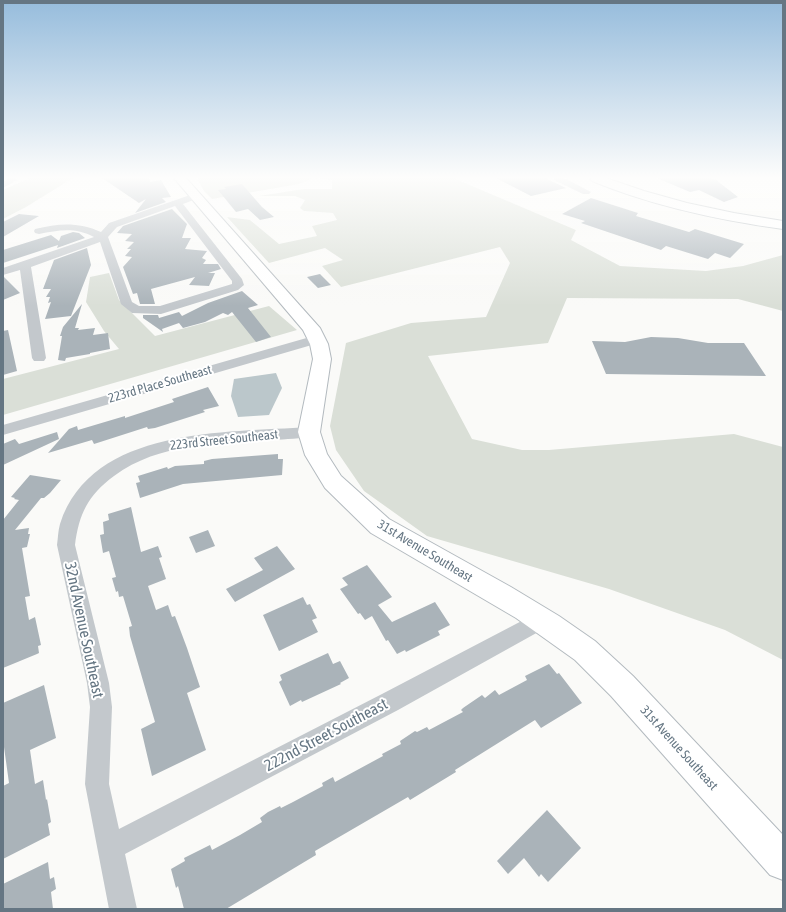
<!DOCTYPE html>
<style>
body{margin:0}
#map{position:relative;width:786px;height:912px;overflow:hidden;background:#fafaf8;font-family:"Asap Condensed",sans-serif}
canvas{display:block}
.frame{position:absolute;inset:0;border:4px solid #657683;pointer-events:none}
</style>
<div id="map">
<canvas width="786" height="912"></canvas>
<div class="frame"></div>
</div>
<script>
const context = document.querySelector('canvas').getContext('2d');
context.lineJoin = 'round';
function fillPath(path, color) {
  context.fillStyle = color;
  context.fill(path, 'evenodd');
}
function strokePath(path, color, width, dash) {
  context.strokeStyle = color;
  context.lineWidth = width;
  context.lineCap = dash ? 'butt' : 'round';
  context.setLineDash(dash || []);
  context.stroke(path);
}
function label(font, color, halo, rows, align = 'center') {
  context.font = font + ' "Asap Condensed",sans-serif';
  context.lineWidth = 4;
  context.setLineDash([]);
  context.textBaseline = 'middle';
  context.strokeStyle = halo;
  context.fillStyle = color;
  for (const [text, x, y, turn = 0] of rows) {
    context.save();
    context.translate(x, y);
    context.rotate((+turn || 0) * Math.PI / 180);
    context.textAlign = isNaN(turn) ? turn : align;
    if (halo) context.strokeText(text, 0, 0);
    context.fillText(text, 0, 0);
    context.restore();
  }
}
const green = new Path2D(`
 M30,178h43l-47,29 -23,12v-29z
 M197,178h256l123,52 -5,10 49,26 86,5 37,-5 40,-11v56l-45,-12 -171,-1 -19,45 -120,13 44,83 50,11h27l185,-16 49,13v213l-58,-30 -116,-41 -182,-53 -63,-45 -28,-41 -6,-24 16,-83 65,-20 75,-6 24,-54 -10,-16 -159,40 -19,-21 21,-6 -18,-12 -56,15 -42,-46 23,3 29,24 38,-8 -5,-10 25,-6 -4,-7 -29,-2 -4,-3 5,-8 -10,-4h-36l45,-7h28v-9l-19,-2 -14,6 -87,15 -8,-8z
 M109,273l10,27 36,36 114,-30 28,24 -294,85v-36l116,-30 -15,-18 -18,-29 4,-25z`);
const water = new Path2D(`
 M276,373l6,15 -13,27 -31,2 -7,-21 3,-17z`);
const building = new Path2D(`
 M102,178h47l1,4 11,-2 10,17 -9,1 4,4 -31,11 11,-14 -7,4z
 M496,178h49l21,10 -35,8z
 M657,178h53l6,2 22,17 -14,5 -25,-12 -9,2z
 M242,184l20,23 12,10 -14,3 -12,-11 -12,3 -18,-22 8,-1 -2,-2z
 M591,198l47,15 -2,3 53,16 6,-3 49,15 -14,14 -15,-5 -7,6 -42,-13 -5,4 -80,-27 4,-2 -23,-7z
 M172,209l15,15 -5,14h9l-6,11 22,2 -5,7 4,2 -3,4h15l3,5 -13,4h7l-6,13 -20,-1 6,-8 -44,12 4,15h-15l-3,-11 -4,1 -10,-27 9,-10 -7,-1 6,-7h-4l7,-7 -9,-1 7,-7 -15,-1 6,-7z
 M19,214l20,2 -36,21v-15z
 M73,232l6,1 6,5 -28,10 1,-3 -55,18v-13l48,-15 8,6 2,-5z
 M87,248l4,17 -20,51 -26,3 6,-17 -3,1 2,-6h-4l5,-8h-8l11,-29z
 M320,274l11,11 -13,3 -11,-11z
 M3,276l17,17 -17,7z
 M242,291l16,14 -10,3 23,29 -15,5 -24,-30 -4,3 -5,-2 -18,9 -22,6 -4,-5 -17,6 1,3 -20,-14v-3h15l1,3 20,-6 3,4 26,-13z
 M82,304l-7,24h4l-1,2 17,-2 -2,7 15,-2 2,16 -20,4v1l-24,4 -1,3 -7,-1 4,-24h-2l3,-9z
 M8,330l9,41 -14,4v-44z
 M651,337l27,1 30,5h36l22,33 -160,-2 -14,-33 33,1z
 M208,387l11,19 -16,4 2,2 -50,16 -7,1 -1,-2 -53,17 -2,-4 -44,13 21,-24 8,-3 1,4 47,-14v2l49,-16 -2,-3z
 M57,432l2,7 -56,26v-21l12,-5 4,5z
 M278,454v5h5l-1,16 -99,9 -43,14 -4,-15 4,-1 -2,-6 29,-9 1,2 7,-3 29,-2v-3l8,-2z
 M30,475l31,5 -11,13 -6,5h-3l-26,32 14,-2 -1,6h2l-3,13 -5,1 8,48 -5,1 4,23 6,-3 6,28 -3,1 1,7 -2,1 -34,14v-148l16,-20 -5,-1 1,-1 -4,-1z
 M131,507l10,45 17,-6 4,11 -3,1 7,21 -18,7 8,24 12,-5 4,12 3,-1 12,32 13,39 -13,6 19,57 -54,26 -11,-47 14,-7 -25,-86 -1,-9 3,-1 -9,-30 -4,1 -1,-6 -2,1 -4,-14 4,-1 -7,-26 -6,2 -3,-18 4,-1 -1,-12 6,-2 -1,-6z
 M208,530l7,16 -19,7 -7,-16z
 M277,546l18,23 -60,33 -9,-13 37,-19 -9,-12z
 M367,565l25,32 -14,8 14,17 43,-20 15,23 -12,6 2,4 -34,17 -1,-2 -8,4 -9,-14 -2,1 -14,-25 -7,4 -5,-7 -2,1 -18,-25 8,-4 -6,-7z
 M303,597l4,8 3,-1 7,14 -5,2 6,12 -39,19 -16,-36z
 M328,653l5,11 7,-3 9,17 -9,5 1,1 -39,18 -1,-2 -11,6 -11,-24 3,-2 -2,-5z
 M549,664l8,10 2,-1 23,30 -41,25 -6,-8 -80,50 1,2 -46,28 -2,-3 -93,54 1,4 -90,54h-42l-6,-23 -2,2 -5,-19 14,-8 -1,-3 26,-13 2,5 28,-15 22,-13 -2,-4 8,-6 12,-6 1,2 12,-6 30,-16 -1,-3 11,-6 2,5 48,-26 -1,-2 19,-10 -1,-3 15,-10 2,1 10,-5 2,3 34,-18 -2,-2 2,-2 19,-13 3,3 10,-8 4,5 28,-15 -2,-4z
 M44,685l12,53 -26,12 5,34 8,-4 3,20 1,-1 4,23 -3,2 2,11 -47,24v-73l6,-3 -5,-36h-1v-44z
 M547,810l34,38 -33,34 -7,-8 -2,3 -15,-19 -16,16 -11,-13z
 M48,862l2,17 4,-2 2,12 -5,3 2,17h-50v-25z`);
const street = new Path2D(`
 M8,178h8l1,2 -14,8v-6z
 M553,178h11l27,14 -2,2h-6l-29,-14z
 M196,193l3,1 2,2 -2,2 -16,6 59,75 2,6 -6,5 -77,24 -29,-1 -11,-9 -21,-62 -69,25 15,91 -2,3h-10l-2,-3 -12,-88 -17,5v-7l91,-31c-19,-10 -35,-7 -55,-3l-4,-1 -1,-2 1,-2c24,-6 44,-7 66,3l8,-9zM175,206l57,75v3l-72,22h-21l-7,-4 -24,-65 9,-10z
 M317,335l5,1 1,3 -1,3 -319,93v-10z
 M309,427l5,1 3,4 -3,4c-13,3 -28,3 -42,4 -54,4 -112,2 -158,36 -26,19 -35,38 -39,69l34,138 3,24 -3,77 10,45 263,-135 153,-80 7,-3 7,3 3,6 -3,6 -151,84 -273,144 12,55h-28l-24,-125 5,-77 -3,-24 -30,-138c1,-7 1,-14 3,-21 32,-98 166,-91 249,-97z`);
const secondary = new Path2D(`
 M174,178h12l134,150 8,16 3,15 -11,73 7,22 14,22 48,43 122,68 48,29 36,25 38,35 150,159v45l-13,-5 -159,-179 -36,-36 -59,-42 -145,-85 -46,-45 -20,-33 -7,-23 15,-73 -3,-15 -7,-14z
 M590,178h16l38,13 43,12 47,10 49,8v8c-65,-9 -130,-23 -191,-48z`);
const streetNames = [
 ["223rd Place Southeast",160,384,-16],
 ["223rd Street Southeast",224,440,-6],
 ["31st Avenue Southeast",425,551,31],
 ["31st Avenue Southeast",679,748,48]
];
const nearStreetnames = [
 ["32nd Avenue Southeast",84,630,78],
 ["222nd Street Southeast",326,735,-28]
];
fillPath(green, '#dadfd7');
fillPath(water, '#bbc7cb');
fillPath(building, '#aab3b9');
strokePath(secondary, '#b3babf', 2);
fillPath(street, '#c3c8cc');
fillPath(secondary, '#fff');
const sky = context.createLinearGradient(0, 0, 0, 306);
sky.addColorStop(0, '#96bcdc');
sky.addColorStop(0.58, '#fdfdfc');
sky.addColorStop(1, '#fdfdfc00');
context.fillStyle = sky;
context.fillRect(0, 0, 786, 306);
label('13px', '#657683', '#fff', streetNames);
label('16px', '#657683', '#fff', nearStreetnames);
</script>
